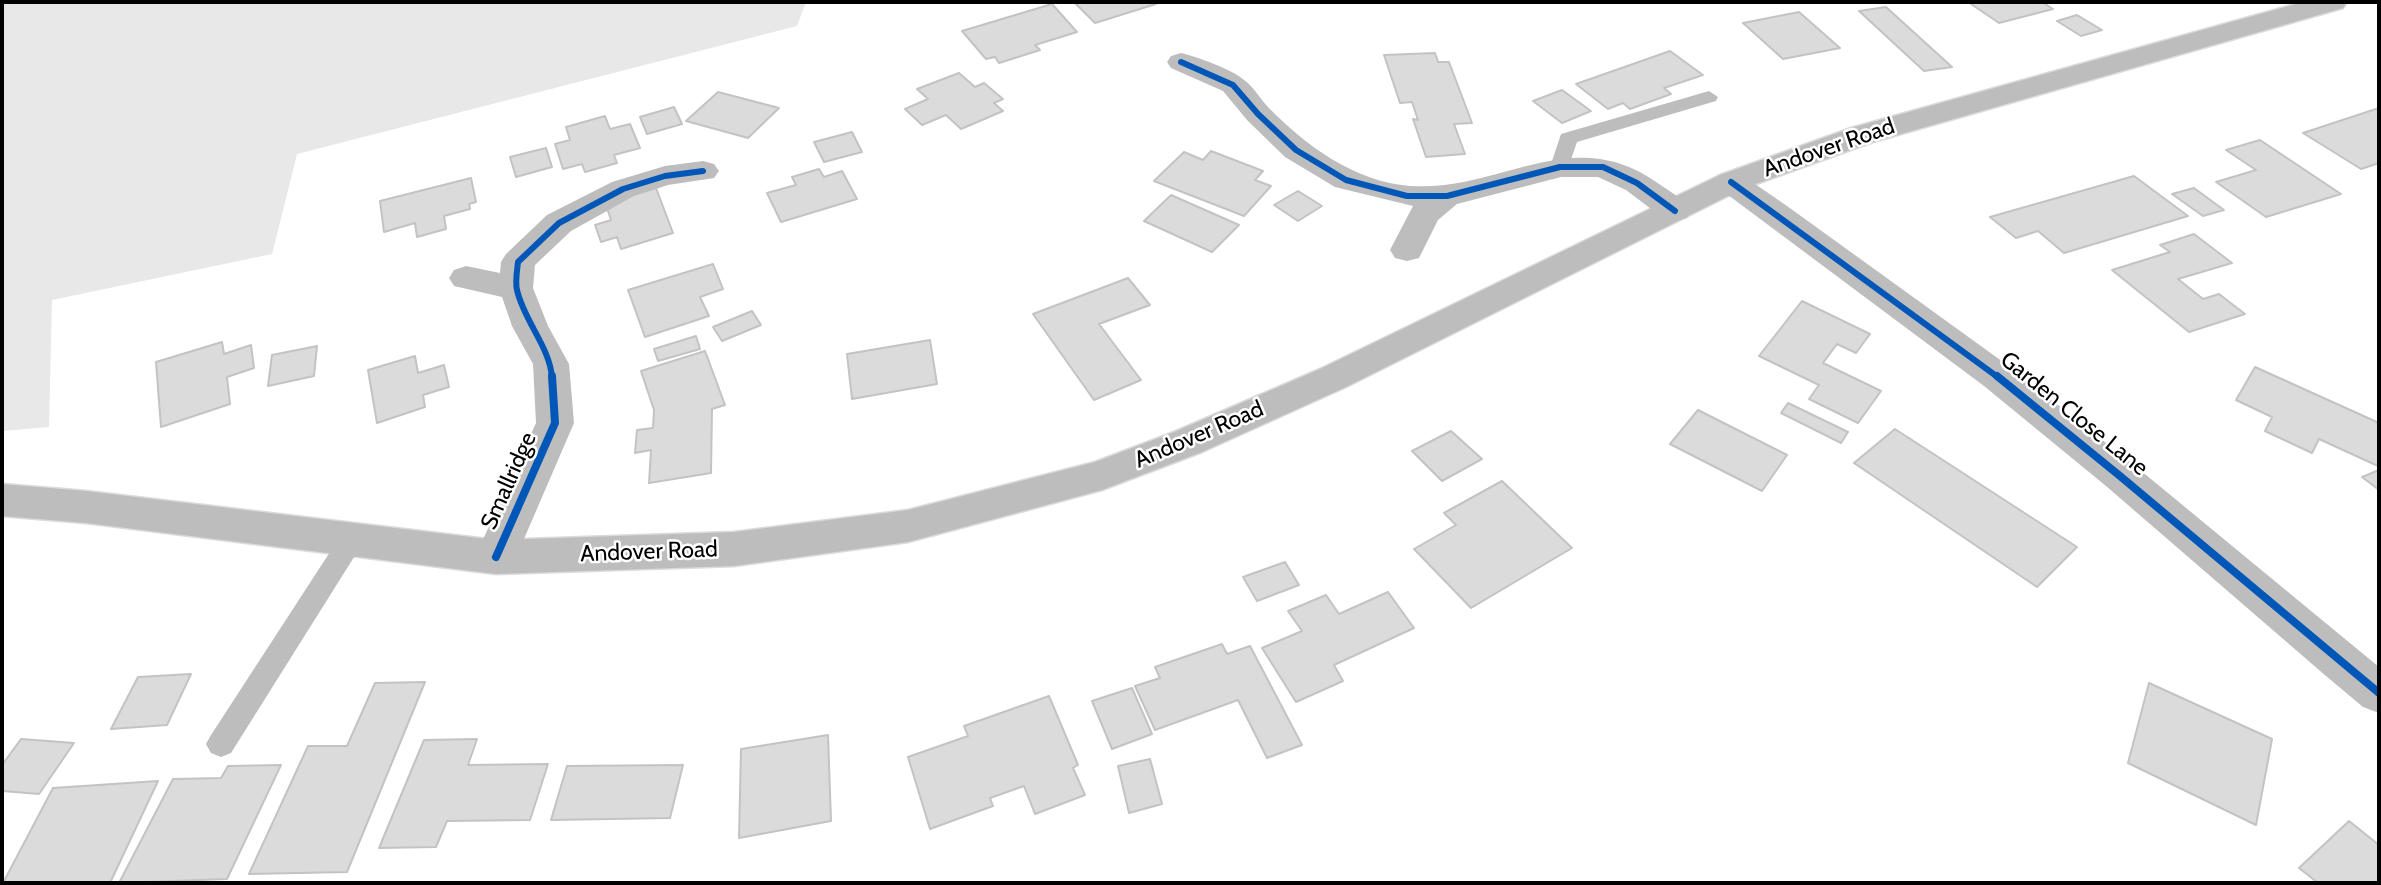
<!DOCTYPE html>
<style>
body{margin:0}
#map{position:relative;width:2381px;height:885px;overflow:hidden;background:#fff;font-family:Cabin,sans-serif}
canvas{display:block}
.frame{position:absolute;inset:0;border:4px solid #000;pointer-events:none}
</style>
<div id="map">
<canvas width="2381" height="885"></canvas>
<div class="frame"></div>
</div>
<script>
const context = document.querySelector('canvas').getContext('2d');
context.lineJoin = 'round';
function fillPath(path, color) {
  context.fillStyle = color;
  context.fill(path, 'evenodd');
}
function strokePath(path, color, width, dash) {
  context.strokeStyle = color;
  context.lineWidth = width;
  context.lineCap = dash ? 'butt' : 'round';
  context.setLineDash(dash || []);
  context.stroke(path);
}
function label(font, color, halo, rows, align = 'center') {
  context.font = font + ' Cabin,sans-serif';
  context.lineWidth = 5;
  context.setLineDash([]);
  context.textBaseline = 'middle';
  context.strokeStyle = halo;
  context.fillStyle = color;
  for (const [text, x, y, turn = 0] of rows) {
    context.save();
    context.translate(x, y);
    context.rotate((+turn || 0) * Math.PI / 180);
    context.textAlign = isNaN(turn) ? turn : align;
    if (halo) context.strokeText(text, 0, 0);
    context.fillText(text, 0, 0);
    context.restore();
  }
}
const green = new Path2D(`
 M2,2h804l-9,24 -500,128 -25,100 -220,46 -3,127 -47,4z`);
const building = new Path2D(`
 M1074,2h80l2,2 -61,19z
 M1968,2h74l11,7 -54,14z
 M1052,4l25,28 -42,13 5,5 -41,13 -4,-6 -9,2 -24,-28z
 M1886,7l66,60 -28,4 -65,-60z
 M1799,12l41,36 -57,11 -40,-36z
 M2077,15l25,15 -21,6 -24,-15z
 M1670,51l33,24 -39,13 7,6 -41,15 -7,-6 -15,6 -32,-25z
 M1435,53l3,9h11l23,61 -18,1 11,30 -39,3 -13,-38 5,1 -6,-18 -12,1 -16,-48z
 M959,73l16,14 9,-4 19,16 -9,4 9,8 -42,18 -15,-14 -24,10 -17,-16 23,-10 -11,-10z
 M1562,90l29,21 -29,12 -29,-22z
 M718,92l61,16 -31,30 -62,-17z
 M674,107l8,17 -35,10 -7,-17z
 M2379,108v55l-18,6 -58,-36z
 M605,116l5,13 20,-5 10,24 -26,7 3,8 -32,9 -3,-8 -19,5 -8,-25 15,-4 -4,-13z
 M852,132l10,20 -38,10 -10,-20z
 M2260,140l81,54 -75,23 -50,-35 40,-12 -30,-20z
 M546,148l6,19 -36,10 -6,-20z
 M1211,151l52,20 -8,9 16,6 -27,30 -90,-35 30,-29 19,8z
 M819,169l5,8 18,-6 15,28 -76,23 -14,-29 29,-8 -4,-8z
 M2134,176l54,40 -124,37 -26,-22 -22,7 -26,-21z
 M471,178l5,24 -7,2 1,5 -26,7 2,13 -29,8 -2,-14 -31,9 -4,-31z
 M656,188l17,45 -52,16 -4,-12 -16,5 -6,-17 16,-5 -6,-18z
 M2194,188l30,22 -21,6 -31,-22z
 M1298,191l24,15 -24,15 -24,-16z
 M1171,195l68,30 -27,27 -68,-31z
 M2194,234l38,29 -54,16 25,20 16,-5 26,20 -56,18 -77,-62 58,-18 -10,-7z
 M713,264l10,25 -23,8 9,19 -64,21 -17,-47z
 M1128,278l22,27 -51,19 42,56 -47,20 -61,-86z
 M1802,301l68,33 -14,19 -19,-9 -14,19 58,28 -23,32 -49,-24 10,-14 -60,-29z
 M752,311l9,14 -39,16 -9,-14z
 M696,336l4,13 -42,12 -4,-12z
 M930,340l7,44 -85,15 -5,-45z
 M222,342l2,12 27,-9 3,23 -27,9 3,27 -69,23 -5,-65z
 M317,346l-3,30 -46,10 4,-31z
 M705,351l20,54 -13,4 -1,64 -62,10 2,-33 -16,3 2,-23 16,-2 1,-18 -13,-39z
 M415,356l3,17 26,-8 5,22 -26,8 2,12 -48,16 -9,-53z
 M2255,367l124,56 -1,43 -59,-27 -7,14 -47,-22 7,-14 -36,-17z
 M1788,403l60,29 -7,11 -60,-30z
 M1698,410l89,45 -25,36 -92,-47z
 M1895,429l182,118 -40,40 -183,-124z
 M1451,431l31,28 -40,22 -30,-30z
 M2379,470v20l-17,-13z
 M1502,481l70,67 -101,60 -57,-59 42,-24 -12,-12z
 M1285,562l14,23 -42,16 -14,-24z
 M1388,592l26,36 -80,37 9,16 -47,21 -34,-54 40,-17 -14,-20 38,-16 13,19z
 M1222,644l5,10 23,-8 52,99 -35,13 -29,-58 -83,30 -20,-44 25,-8 -5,-11z
 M191,674l-24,51 -56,4 27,-52z
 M425,682l-78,190 -98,2 59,-128h39l28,-63z
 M2149,683l123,56 -16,86 -128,-62z
 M1132,688l20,46 -40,15 -20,-48z
 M1049,696l29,69 -5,3 12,27 -50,19 -11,-28 -34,12 3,8 -63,23 -22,-72 60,-21 -4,-10z
 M828,735l3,86 -92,17 2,-89z
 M21,739l53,4 -35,51 -37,-3v-26z
 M477,739l-9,26 80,-1 -18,56 -83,1 -11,26 -57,1 45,-108z
 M1150,759l12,45 -33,9 -11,-47z
 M281,765l-54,114 -108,4 54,-104 48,-1 7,-12z
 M683,765l-13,53 -119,2 16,-54z
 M158,781l-48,102h-107l50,-95z
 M2349,821l30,24v38h-61l-19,-15z`);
const service = new Path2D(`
 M1709,91l9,6 -2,4 -139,41 -10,29h-14l-3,-4 11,-33z
 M352,529l9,3 4,7 -4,7 -130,207 -10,4 -10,-4 -5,-9 5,-9 132,-203z`);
const minor = new Path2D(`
 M1181,53c16,4 51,16 63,27 10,7 16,19 25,28 36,37 86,74 141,78 92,6 162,-65 249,-2 12,8 25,15 32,27l-4,7 -12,3 -12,-3 -37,-28 -28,-13h-37l-104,27 -19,16 -19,38 -12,3 -12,-3 -5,-8 23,-44 -78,-19 -50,-30 -38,-37 -24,-29 -52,-23 -4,-6 4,-6z
 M703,161l11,3 5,7 -5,7 -46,7 -34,11 -63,35 -36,34 -2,23 15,38 21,38 5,59 -63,146 -15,5 -15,-5 -6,-12 61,-134 -3,-59 -21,-38 -10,-29 -48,-11 -5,-8 5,-8 12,-4 34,7 1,-11 5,-8 41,-39 65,-33 53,-16z
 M1731,172l11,3 45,31 223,161 124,98 245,202v46l-16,-6 -37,-31 -220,-190 -122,-100 -264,-197 -5,-7 5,-7z`);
const primary = new Path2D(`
 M2303,2h44l-4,6 -470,134 -131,47 -396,198 -144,65 -100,38 -194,52 -174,24 -238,8 -410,-51 -84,-7v-32l84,7 410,49 238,-8 174,-22 187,-48 79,-30 146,-63 400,-194 131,-47z`);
const cyclewayFar1 = new Path2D(`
 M1181,62l52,23 25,29 38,36 50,30 61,16h40l113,-29h43l34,16 38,28
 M1731,182l268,196
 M552,378c-2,-31 -28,-57 -35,-88 -2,-8 0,-19 1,-28l41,-39 64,-34 42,-13 38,-5`);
const cycleway = new Path2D(`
 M1997,376l123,100 259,217
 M496,557l59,-134 -3,-47`);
const streetNames = [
 ["Andover Road",1829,148,-19],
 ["Garden Close Lane",2074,414,39],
 ["Andover Road",1199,435,-23],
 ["Smallridge",509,481,-66],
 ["Andover Road",649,552,-2]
];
fillPath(green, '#e8e8e8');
fillPath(building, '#dbdbdb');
strokePath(building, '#c3c3c3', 2);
strokePath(primary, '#dbdbdb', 3);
fillPath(service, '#bdbdbd');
fillPath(minor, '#bdbdbd');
fillPath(primary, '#bdbdbd');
strokePath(cyclewayFar1, '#0057b8', 6);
strokePath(cycleway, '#0057b8', 8);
label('23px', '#000', '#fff', streetNames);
</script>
